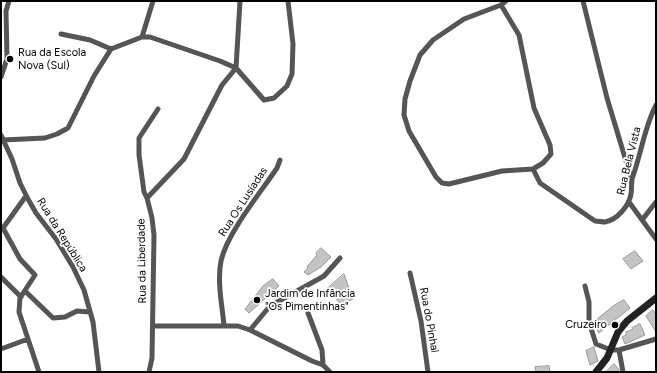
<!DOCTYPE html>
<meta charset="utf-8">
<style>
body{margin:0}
#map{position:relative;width:657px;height:373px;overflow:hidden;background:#fff;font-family:Figtree,sans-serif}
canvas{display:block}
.frame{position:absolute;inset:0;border:2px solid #000;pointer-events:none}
</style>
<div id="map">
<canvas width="657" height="373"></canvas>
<div class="frame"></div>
</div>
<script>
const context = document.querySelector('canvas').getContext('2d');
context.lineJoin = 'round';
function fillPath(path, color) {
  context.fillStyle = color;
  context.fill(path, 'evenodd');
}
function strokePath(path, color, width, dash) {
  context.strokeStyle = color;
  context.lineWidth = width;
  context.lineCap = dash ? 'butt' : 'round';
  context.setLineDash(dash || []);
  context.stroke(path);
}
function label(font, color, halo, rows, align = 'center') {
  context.font = font + ' Figtree,sans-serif';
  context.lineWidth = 3.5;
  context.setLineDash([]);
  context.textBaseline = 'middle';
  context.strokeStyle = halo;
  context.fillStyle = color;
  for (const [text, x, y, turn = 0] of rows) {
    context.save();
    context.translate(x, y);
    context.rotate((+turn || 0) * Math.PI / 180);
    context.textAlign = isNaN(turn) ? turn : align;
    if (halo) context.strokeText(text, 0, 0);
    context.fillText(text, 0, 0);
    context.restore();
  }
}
const building = new Path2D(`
 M321,248l10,9 -10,10 -13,8 -4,-3 4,-4 -1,-1 10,-12 -1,-2z
 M635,251l8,10 -12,8 -8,-10z
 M344,274l9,25 -12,6 -13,-17z
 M273,279l6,7 -30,27 -4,-4 18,-23z
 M624,300l6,8 -31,25 -5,-9 2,-2 -1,-1 18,-15z
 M653,310l3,4v18l-10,-16z
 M640,324l5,11 -20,9 -3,-7 4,-2v-3l7,-3 -1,-1z
 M594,347l4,14 -8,4 -4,-14z
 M614,364l4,4 1,2 -2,2h-11z
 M549,366l1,6h-14l-1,-5z`);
const street = new Path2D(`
 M506,1l-5,4 -37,14 -31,21 -13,15 -10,26 -5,18 -1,16 5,16 27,46 6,6 7,1 53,-13 31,-2 7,14 55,38c3,0 7,1 10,1 12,-2 24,-16 26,-28 1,-5 0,-10 1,-15 9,-24 12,-51 24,-74
 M583,1l24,97 25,83
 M501,5l18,30 15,73 16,37 1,9 -8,9 -10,6
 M61,34l29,6 21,9
 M142,37l11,-36
 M236,68l4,-67
 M1,77l6,-18 -1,-48 3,-10
 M1,135l11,24 8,24 8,16 8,14 20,26 17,28 11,23 9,32 6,50
 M3,140l42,-2 12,-4 11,-6 26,-52 17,-27 31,-12h8l70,24 16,7 28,32 10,-2 13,-12 5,-12 1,-30 -5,-43
 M26,196l-23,32 17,31 15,16 -15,23 -1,14 20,60
 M147,198l37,-39 38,-74 14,-17
 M629,202l27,37
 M642,220l14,-18
 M410,273l11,48 7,51
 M1,277l20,20
 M585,286l4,16v20l7,22 15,6h8l37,-11
 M25,291l28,27 12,-1 12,-6 13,1
 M308,313l14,37 1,15
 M224,325c-2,-20 -7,-44 -3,-64 6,-28 40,-69 56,-93l3,-8
 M153,326h85l12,4 62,31 11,4 7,7
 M250,330l20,-24 54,-30 16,-18
 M1,349l27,-10
 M619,350l4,22
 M149,372l3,-14 2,-123 -2,-17 -5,-20 -3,-6 -5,-37v-17l19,-29`);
const secondary = new Path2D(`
 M596,372l11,-14 11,-26 4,-5 5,-6 29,-23`);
const markers = [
 [10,59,4,"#000"],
 [257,300,4,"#000"],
 [615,325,4,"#000"]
];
const poiNames = [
 ["Rua da Escola",18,53],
 ["Nova (Sul)",18,66],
 ["Jardim de Infância",265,294],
 ["\"Os Pimentinhas\"",265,307],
 ["Cruzeiro",607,325,"right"]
];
const streetNames = [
 ["Rua Bela Vista",629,161,-76],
 ["Rua Os Lusíadas",243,202,-57],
 ["Rua da República",62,235,58],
 ["Rua da Liberdade",142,261,-91],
 ["Rua do Pinhal",429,320,80]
];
fillPath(building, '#c4c4c4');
strokePath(building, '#999', 1);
strokePath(street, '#555', 5);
strokePath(secondary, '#222', 7);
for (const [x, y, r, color] of markers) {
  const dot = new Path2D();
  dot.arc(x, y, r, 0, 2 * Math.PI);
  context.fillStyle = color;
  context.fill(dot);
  strokePath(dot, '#fff', 1.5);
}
label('11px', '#000', '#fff', poiNames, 'left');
label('11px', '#000', '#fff', streetNames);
</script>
